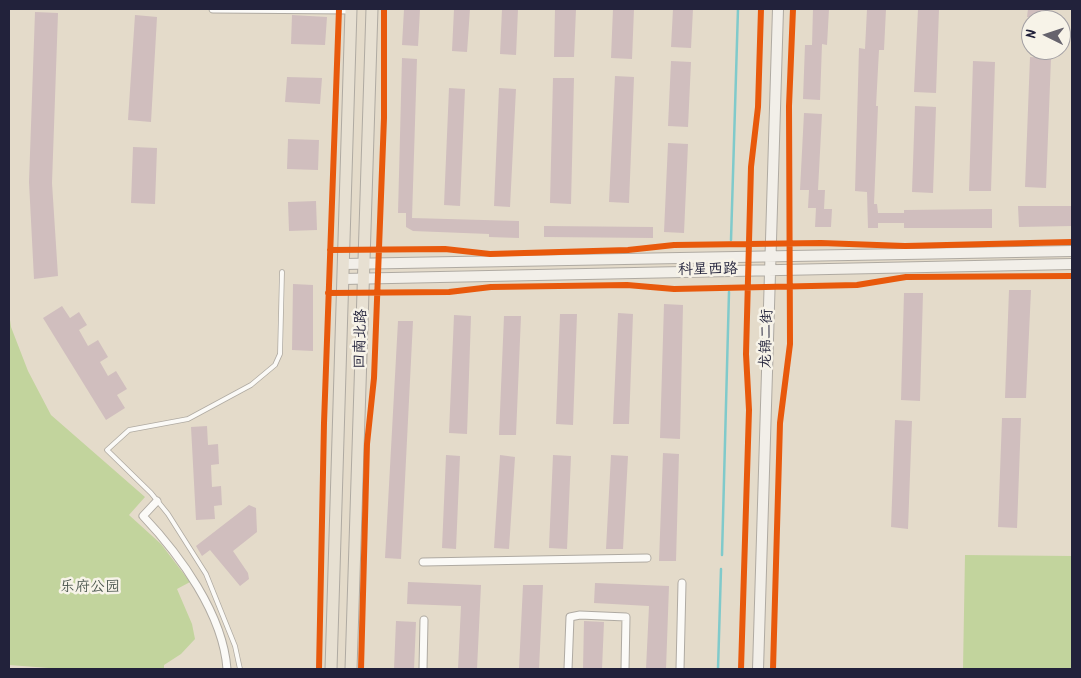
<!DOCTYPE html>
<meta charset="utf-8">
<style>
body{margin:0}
#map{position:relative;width:1081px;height:678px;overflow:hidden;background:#e4dbca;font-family:Kalam,sans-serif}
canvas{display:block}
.frame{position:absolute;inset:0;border:10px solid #22223b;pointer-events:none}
.north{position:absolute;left:1021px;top:10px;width:50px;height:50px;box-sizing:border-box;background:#f7f3e8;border:1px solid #a29fa3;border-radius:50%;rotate:274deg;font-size:14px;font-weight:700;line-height:20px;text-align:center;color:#22223b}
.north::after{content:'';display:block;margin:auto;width:18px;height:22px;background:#66636d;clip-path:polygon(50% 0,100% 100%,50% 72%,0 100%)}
</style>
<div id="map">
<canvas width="1081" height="678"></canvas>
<div class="frame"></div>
<div class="north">N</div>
</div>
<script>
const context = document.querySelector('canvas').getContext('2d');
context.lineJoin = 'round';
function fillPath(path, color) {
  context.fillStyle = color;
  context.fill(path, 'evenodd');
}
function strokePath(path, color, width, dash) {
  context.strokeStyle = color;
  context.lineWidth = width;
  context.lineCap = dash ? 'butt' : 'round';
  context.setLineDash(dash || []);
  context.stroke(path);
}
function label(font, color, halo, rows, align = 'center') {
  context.font = font + ' Kalam,"LXGW WenKai TC",sans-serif';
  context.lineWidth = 5;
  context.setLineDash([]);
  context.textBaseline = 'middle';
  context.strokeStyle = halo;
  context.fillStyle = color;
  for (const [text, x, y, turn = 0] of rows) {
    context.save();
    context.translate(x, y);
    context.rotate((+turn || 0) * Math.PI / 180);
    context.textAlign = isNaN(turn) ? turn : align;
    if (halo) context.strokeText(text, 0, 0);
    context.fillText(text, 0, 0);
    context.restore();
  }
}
const green = new Path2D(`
 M9,313l2,14 17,44 23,44 94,82 -16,18 32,29 29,38 -13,7 15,35 3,15 -14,15 -17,11v4h-102l-53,-4z
 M965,555l107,1v113h-109z`);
const stream = new Path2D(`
 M731,240l7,-231
 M722,555l7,-263
 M718,669l3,-100`);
const building = new Path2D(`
 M404,9h16l-2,37 -16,-1z
 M454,9h16l-3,43 -15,-1z
 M502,9h16l-2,46 -16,-1z
 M555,9h21l-2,48h-20z
 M613,9h21l-2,50 -21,-1z
 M673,9h20l-2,39 -20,-1z
 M813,9h16l-2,36 -5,-1 -2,56 -17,-1 2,-54h7z
 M867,9h19l-2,41h-5l-3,56h2l-4,98h3l1,9h26v-3l88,-1v19h-88v-5h-26v5h-10l-1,-36 -12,-1 4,-143 6,1z
 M918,9h21l-3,84 -22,-1z
 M1028,9h22v10l-23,-2z
 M35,12l23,1 -6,170 6,93 -24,3 -5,-97z
 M135,15l22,2 -6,105 -23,-2z
 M292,15l35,2 -2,28 -34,-1z
 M1030,57l21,1 -5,130 -21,-1z
 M402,58l15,1 -5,159 107,3v17l-30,-1v-3l-76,-3 -7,-4v-14h-8z
 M671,61l20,1 -3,65 -20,-1z
 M973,61l22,1 -4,129h-22z
 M615,76l19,1 -5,126 -20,-1z
 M287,77l35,1 -2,26 -35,-2z
 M553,78h21l-3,126 -21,-1z
 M449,88l16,1 -5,117 -16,-1z
 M499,88l17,1 -6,118 -16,-1z
 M915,106l21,1 -3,86 -21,-1z
 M804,113l18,1 -4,76h7l-1,19h8l-1,18h-16l1,-19h-8l1,-18h-9z
 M288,139l31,1 -1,30 -31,-1z
 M668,143l20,1 -4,89 -20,-1z
 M133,147l24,1 -2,56 -24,-1z
 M316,201l1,29 -28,1 -1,-29z
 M1018,206h54v20l-53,1z
 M544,226l109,1v11l-109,-1z
 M293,284l20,1v66l-21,-1z
 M1009,290h22l-5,108h-21z
 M904,293h19l-3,108 -19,-1z
 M664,304l19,1 -3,134 -20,-1z
 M62,306l8,12 9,-6 8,13 -8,5 9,16 10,-6 10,17 -8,5 8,14 8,-5 11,18 -10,6 8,13 -19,12 -63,-102z
 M618,313l15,1 -4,110h-16z
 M560,314h17l-4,111 -17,-1z
 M454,315l17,1 -4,118 -18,-1z
 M504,316h17l-5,119h-17z
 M398,321h15l-12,238 -16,-1z
 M1002,418h19l-4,110 -19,-1z
 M895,420l17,1 -4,108 -17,-2z
 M207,426l1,19 10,-1 1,20 -8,1 1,22 9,-1 1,19 -8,1 1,13 -19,1 -5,-93z
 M663,453l16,1 -3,107h-17z
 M446,455l14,1 -4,93 -14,-1z
 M500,455l15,2 -6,92 -15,-1z
 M553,455l18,1 -4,93 -18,-1z
 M611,455l17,1 -5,93h-17z
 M249,505l7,3 1,24 -24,19 15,22 1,6 -9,7 -30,-36 -8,6 -6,-10z
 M408,582l73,3 -4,84h-19l3,-63 -54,-2z
 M595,583l74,3 -3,83h-20l3,-63 -55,-3z
 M523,585h20l-4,84 -20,-1z
 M396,621l20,1 -2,47h-20z
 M584,621l20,1 -2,47h-19z`);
const lane = new Path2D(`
 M240,669l-5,-23 -29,-72 -38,-60 -17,-21 -44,-43 22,-20 59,-11 63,-34 24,-20 5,-11 2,-82`);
const street = new Path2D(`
 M213,9l138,1
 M157,501l-14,15c37,39 80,98 84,153
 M423,562l224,-4
 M423,669l1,-49
 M568,669l2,-52 10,-2 46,2 -1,52
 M680,669l2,-86`);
const secondary = new Path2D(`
 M344,264l728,-13
 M343,279l729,-15
 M758,669l20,-660`);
const primary = new Path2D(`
 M331,669l20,-660
 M351,669l21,-660`);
const cycleway = new Path2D(`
 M330,250l115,-1 45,5 138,-4 46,-5 147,-2 84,3 167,-4
 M328,293l121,-1 42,-5 136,-2 47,4 183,-4 49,-8 166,-1
 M319,669l5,-246 15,-414
 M361,669l6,-225 7,-66 10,-260v-109
 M741,669l8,-259 -3,-56 5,-187 7,-60 3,-98
 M773,669l7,-246 10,-79 -1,-238 4,-97`);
const streetNames = [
 ["科星西路",708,271,-1],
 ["回南北路",362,339,-88],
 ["龙锦二街",768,339,-88]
];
const parkNames = [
 ["乐府公园",90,588]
];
fillPath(green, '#c2d49d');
strokePath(stream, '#80cacb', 2.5);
fillPath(building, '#d0bebe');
strokePath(lane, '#afaaa2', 5.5);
strokePath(street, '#afaaa2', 9);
strokePath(secondary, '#afaaa2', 12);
strokePath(primary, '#afaaa2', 13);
strokePath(lane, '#fbfaf7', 4);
strokePath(street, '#fbfaf7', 7);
strokePath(secondary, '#f2efe9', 10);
strokePath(primary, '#e7e0d2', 11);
strokePath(cycleway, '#e8590c', 6);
label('15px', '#22223b', '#f7f3e8', streetNames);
label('15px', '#4a564e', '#f7f3e8', parkNames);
</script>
